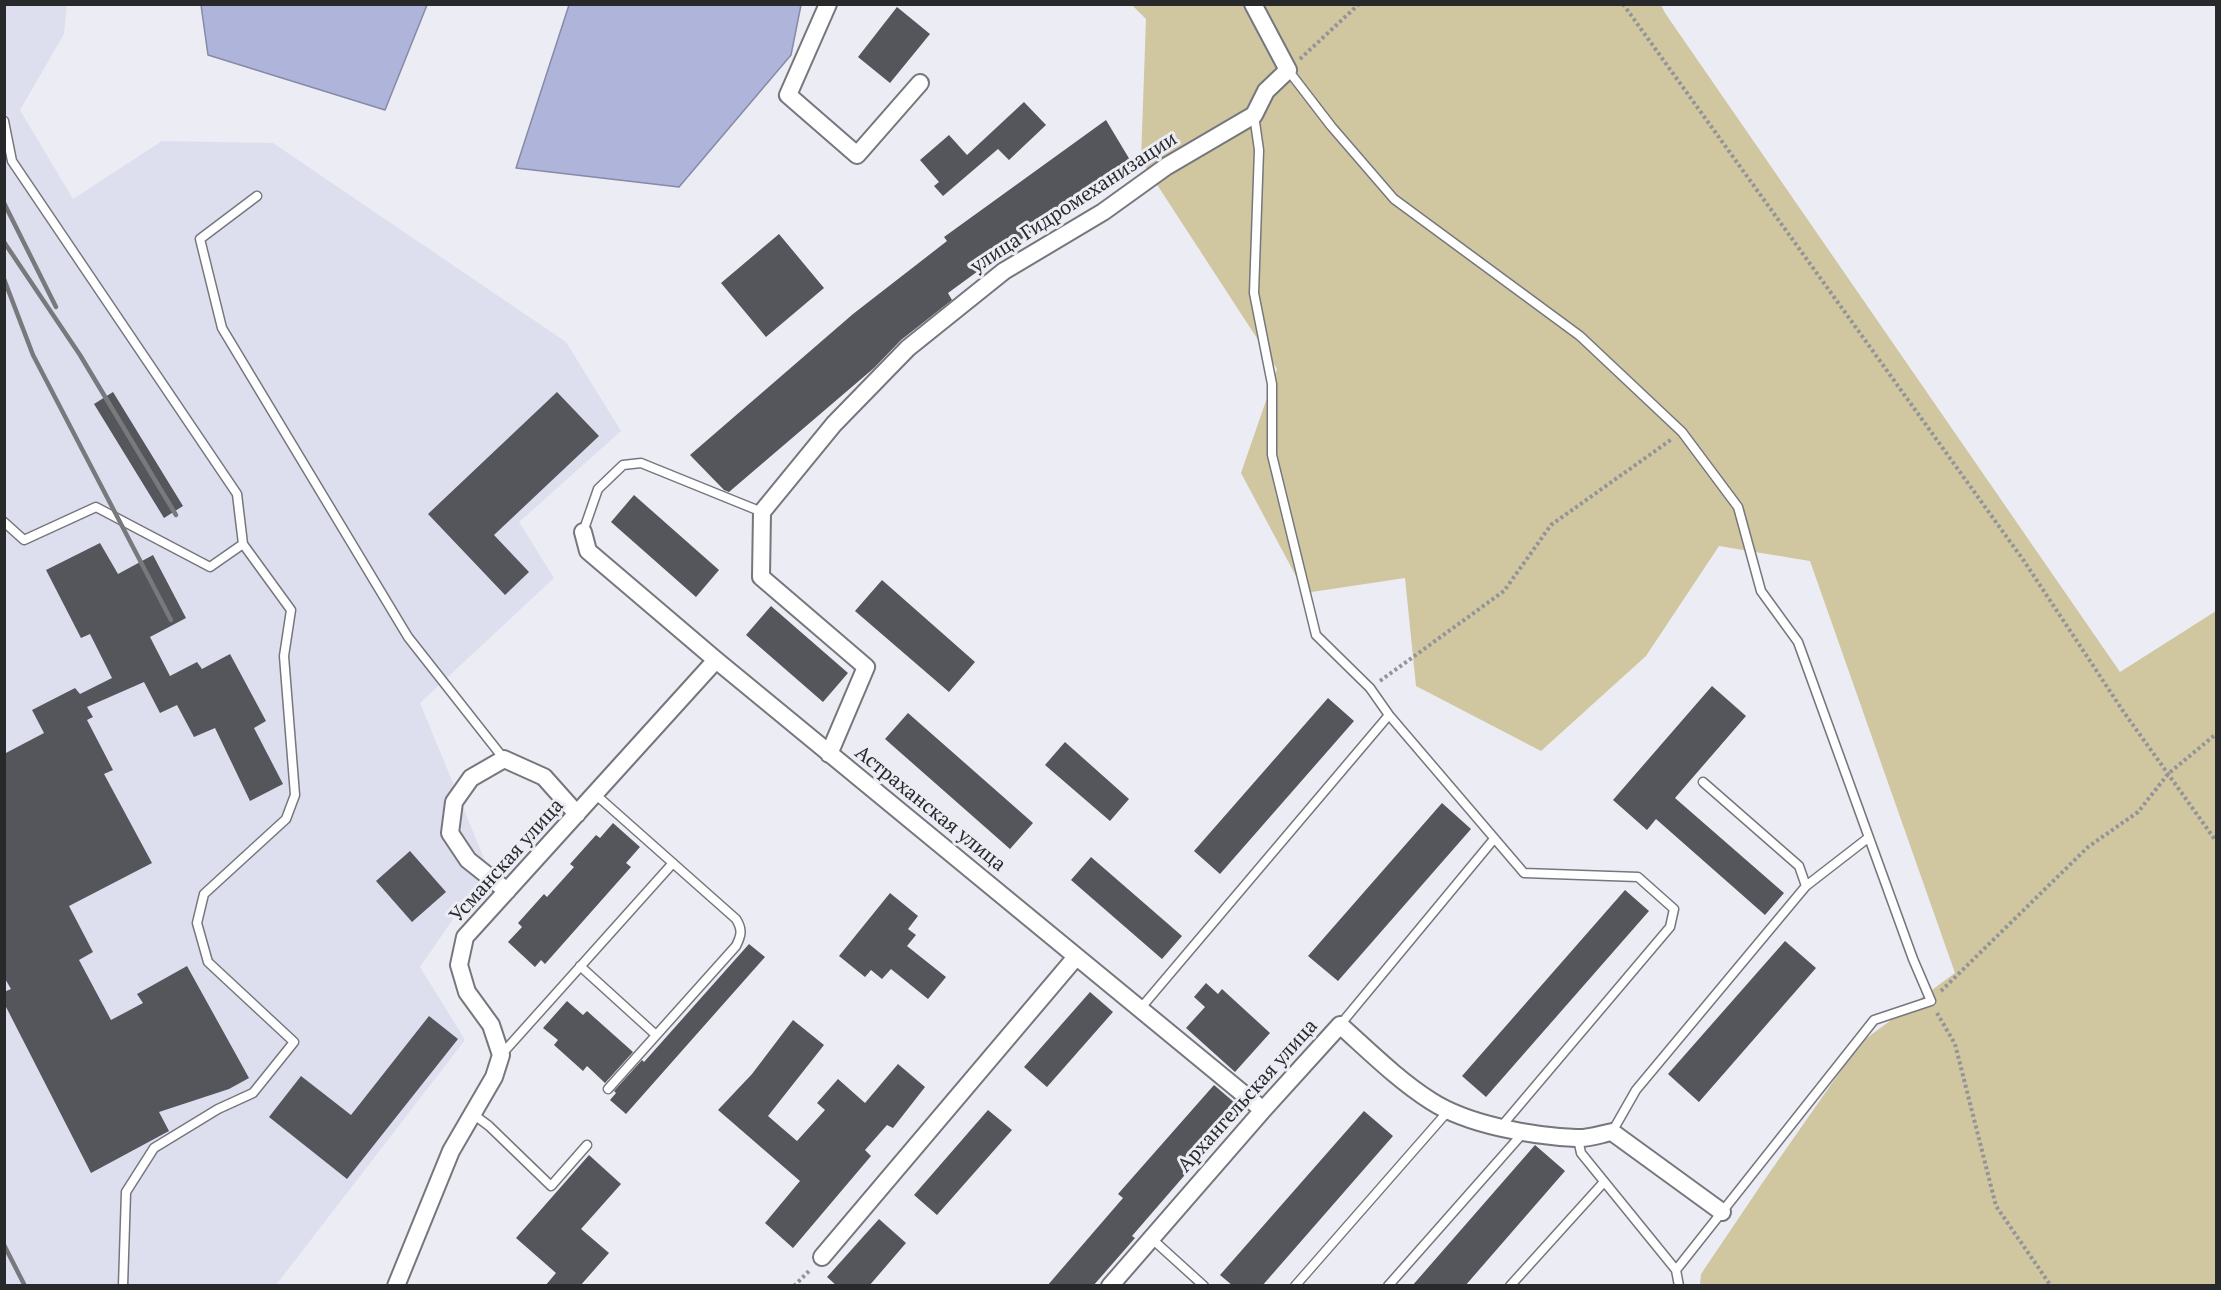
<!DOCTYPE html>
<meta charset="utf-8">
<style>
body{margin:0}
#map{position:relative;width:2221px;height:1290px;overflow:hidden;background:#ebecf4;font-family:"PT Serif",serif}
canvas{display:block}
.frame{position:absolute;inset:0;border:6px solid #28292b;pointer-events:none}
</style>
<div id="map">
<canvas width="2221" height="1290"></canvas>
<div class="frame"></div>
</div>
<script>
const context = document.querySelector('canvas').getContext('2d');
context.lineJoin = 'round';
function fillPath(path, color) {
  context.fillStyle = color;
  context.fill(path, 'evenodd');
}
function strokePath(path, color, width, dash) {
  context.strokeStyle = color;
  context.lineWidth = width;
  context.lineCap = dash ? 'butt' : 'round';
  context.setLineDash(dash || []);
  context.stroke(path);
}
function label(font, color, halo, rows, align = 'center') {
  context.font = font + ' "PT Serif",serif';
  context.lineWidth = 6;
  context.setLineDash([]);
  context.textBaseline = 'middle';
  context.strokeStyle = halo;
  context.fillStyle = color;
  for (const [text, x, y, turn = 0] of rows) {
    context.save();
    context.translate(x, y);
    context.rotate((+turn || 0) * Math.PI / 180);
    context.textAlign = isNaN(turn) ? turn : align;
    if (halo) context.strokeText(text, 0, 0);
    context.fillText(text, 0, 0);
    context.restore();
  }
}
const built = new Path2D(`
 M67,4l-3,30 -44,76 53,89 89,-58 111,2 293,199 55,89 -102,91 35,56 -134,125 68,165 -68,99 45,73 -189,245 -271,1 -1,-1281z`);
const green = new Path2D(`
 M1132,5h529l4,8 455,659 96,-61v674h-516l1,-11 62,-92 97,-139 95,-70 -145,-412 -91,-15 -73,110 -105,95 -125,-65 -11,-108 -100,15 -64,-120 36,-104 -136,-209 5,-141z`);
const water = new Path2D(`
 M201,5v-1l226,1 -42,105 -177,-55z
 M569,5v-1l232,1 -10,50 -112,132 -163,-19z`);
const building = new Path2D(`
 M897,7l33,27 -40,49 -32,-26z
 M1024,102l22,23 -37,35 -11,-11 -55,47 -9,-10 5,-4 -19,-22 29,-25 18,20z
 M1106,120l24,40 -182,133 4,7 -51,40 -27,28 -145,124 -5,-2 -34,-35 163,-141 94,-73 -3,-4z
 M779,234l45,54 -58,49 -45,-54z
 M113,392l70,114 -19,12 -70,-114z
 M557,392l42,44 -105,99 35,37 -24,23 -77,-81z
 M634,495l85,75 -23,27 -85,-75z
 M100,543l18,31 35,-19 33,63 -36,19 20,39 27,-14 5,7 28,-15 36,67 -12,7 29,56 -33,17 -35,-73 -21,9 -17,-32 -17,8 -16,-31 -57,25 6,10 -6,3 26,50 -9,4 48,89 -83,43 24,46 -14,8 32,60 32,-17 -6,-9 50,-28 62,112 -20,11 -70,23 10,19 -78,42 -87,-170v-11l7,-3 -7,-12v-223l40,-21 -12,-23 43,-22 5,6 32,-16 -22,-44 -9,4 -35,-68z
 M882,580l93,82 -26,30 -94,-81z
 M771,606l77,67 -25,29 -77,-67z
 M1712,686l34,30 -71,82 109,95 -19,22 -109,-96 -9,11 -34,-30z
 M1328,698l26,23 -134,153 -26,-23z
 M908,713l125,110 -23,26 -125,-110z
 M1065,742l64,57 -19,22 -65,-56z
 M1442,803l29,26 -133,152 -30,-25z
 M613,823l27,24 -14,16 5,4 -86,97 -4,-4 -6,7 -27,-25 14,-15 -4,-4 26,-29 3,3 27,-30 -4,-3 26,-29 4,3z
 M410,851l36,41 -34,30 -36,-41z
 M1091,857l91,79 -20,23 -91,-79z
 M1625,890l24,21 -163,186 -24,-21z
 M890,893l28,23 -10,13 8,6 -9,11 39,31 -18,22 -37,-30 -9,10 -11,-9 -6,7 -26,-21z
 M1785,941l31,27 -117,134 -31,-28z
 M749,944l16,13 -139,157 -16,-14 6,-7 -2,-2 28,-31 2,2z
 M1206,983l12,11 4,-5 48,44 -35,39 -49,-44 19,-21 -11,-10z
 M1090,992l23,20 -66,75 -23,-20z
 M567,1001l16,14 4,-4 46,41 -28,31 -18,-17 -4,5 -29,-26 4,-5 -15,-12z
 M429,1016l29,23 -111,140 -78,-62 32,-41 50,39z
 M793,1020l31,25 -56,71 29,25 28,-31 -8,-7 21,-24 27,24 33,-39 27,23 -32,41 -6,-3 -22,25 6,6 -78,92 -28,-25 35,-42 -82,-71 34,-36z
 M1214,1085l28,24 -110,127 3,2 -42,48h-46l76,-88 -5,-4z
 M988,1110l24,20 -75,85 -23,-20z
 M1364,1111l29,25 -131,150h-29l-13,-11z
 M1535,1145l30,26 -100,115h-53z
 M589,1155l32,29 -40,45 28,24 -29,33h-35l11,-13 -40,-35z
 M879,1219l27,24 -37,43h-32l-10,-9z`);
const path = new Path2D(`
 M1623,4l401,557 99,150 93,130
 M1300,59l59,-55
 M1380,681l124,-90 47,-66 121,-86
 M1941,991l147,-144 50,-35 30,-38 48,-40
 M1937,1013l18,31 41,162 55,80
 M794,1286l17,-17`);
const service = new Path2D(`
 M1288,70l43,56 63,73 186,137 102,96 56,75 23,84 37,51 115,317 18,42 -57,19 -198,250
 M1254,115l5,35 -5,143 18,91v71l44,180 54,53 19,27 135,158 114,4 36,32 -4,18 -170,201
 M4,121l8,40 225,333 6,50 48,66 -7,46 11,139 -9,24 -82,75 -7,29 11,39 86,80 -41,51 -35,16 -64,39 -28,44 -3,94
 M257,196l-57,43 22,89 186,309 96,122
 M4,522l20,18 72,-33 114,60 33,-23
 M583,532l15,-43 25,-24 18,-2 121,49
 M595,794l141,125c7,11 5,17 0,27l-128,143
 M1806,886l62,-48
 M580,966l76,69
 M1140,1009l249,-294
 M1340,1025l154,-186
 M501,1055l172,-192
 M473,1114l16,12 62,60 36,-41
 M1612,1132l24,-42 170,-204 -7,-20 -96,-84
 M1578,1139l3,14 95,117 3,16
 M1151,1238l53,48
 M1295,1286l154,-176
 M1388,1286l135,-153
 M1510,1286l94,-104`);
const minor = new Path2D(`
 M828,4l-40,91 69,60 63,-72
 M583,532l5,19 128,109 547,450
 M829,754l37,-87 -105,-90 1,-65 72,-88 74,-76 96,-77 99,-59 64,-46 87,-51 12,-24 22,-21 -35,-66
 M507,891l-39,-31 -18,-27 4,-31 17,-24 33,-19 40,18 33,37
 M822,1257l254,-300
 M396,1286l55,-135 43,-74 7,-22 -10,-30 -24,-33 -8,-27 6,-28 251,-277
 M1110,1286l153,-176 77,-85c29,26 58,55 91,76 37,24 101,35 145,37 12,1 25,-4 36,-6l110,80`);
const rail = new Path2D(`
 M4,203l52,104
 M4,242l76,113 96,160
 M4,279l29,76 138,265
 M4,1245l21,41`);
const streetNames = [
 ["улица Гидромеханизации",1074,203,-33],
 ["Астраханская улица",930,809,39],
 ["Усманская улица",507,861,-48],
 ["Архангельская улица",1248,1096,-48]
];
fillPath(built, '#dedfee');
fillPath(green, '#d0c6a0');
fillPath(water, '#afb4db');
strokePath(water, '#868aa6', 1.5);
fillPath(building, '#55565c');
strokePath(service, '#76777d', 11);
strokePath(minor, '#76777d', 20);
strokePath(path, '#93949a', 4, [3, 3]);
strokePath(service, '#fff', 8);
strokePath(minor, '#fff', 16);
strokePath(rail, '#78797d', 4.5);
label('20px', '#28292b', '#ebecf4', streetNames);
</script>
